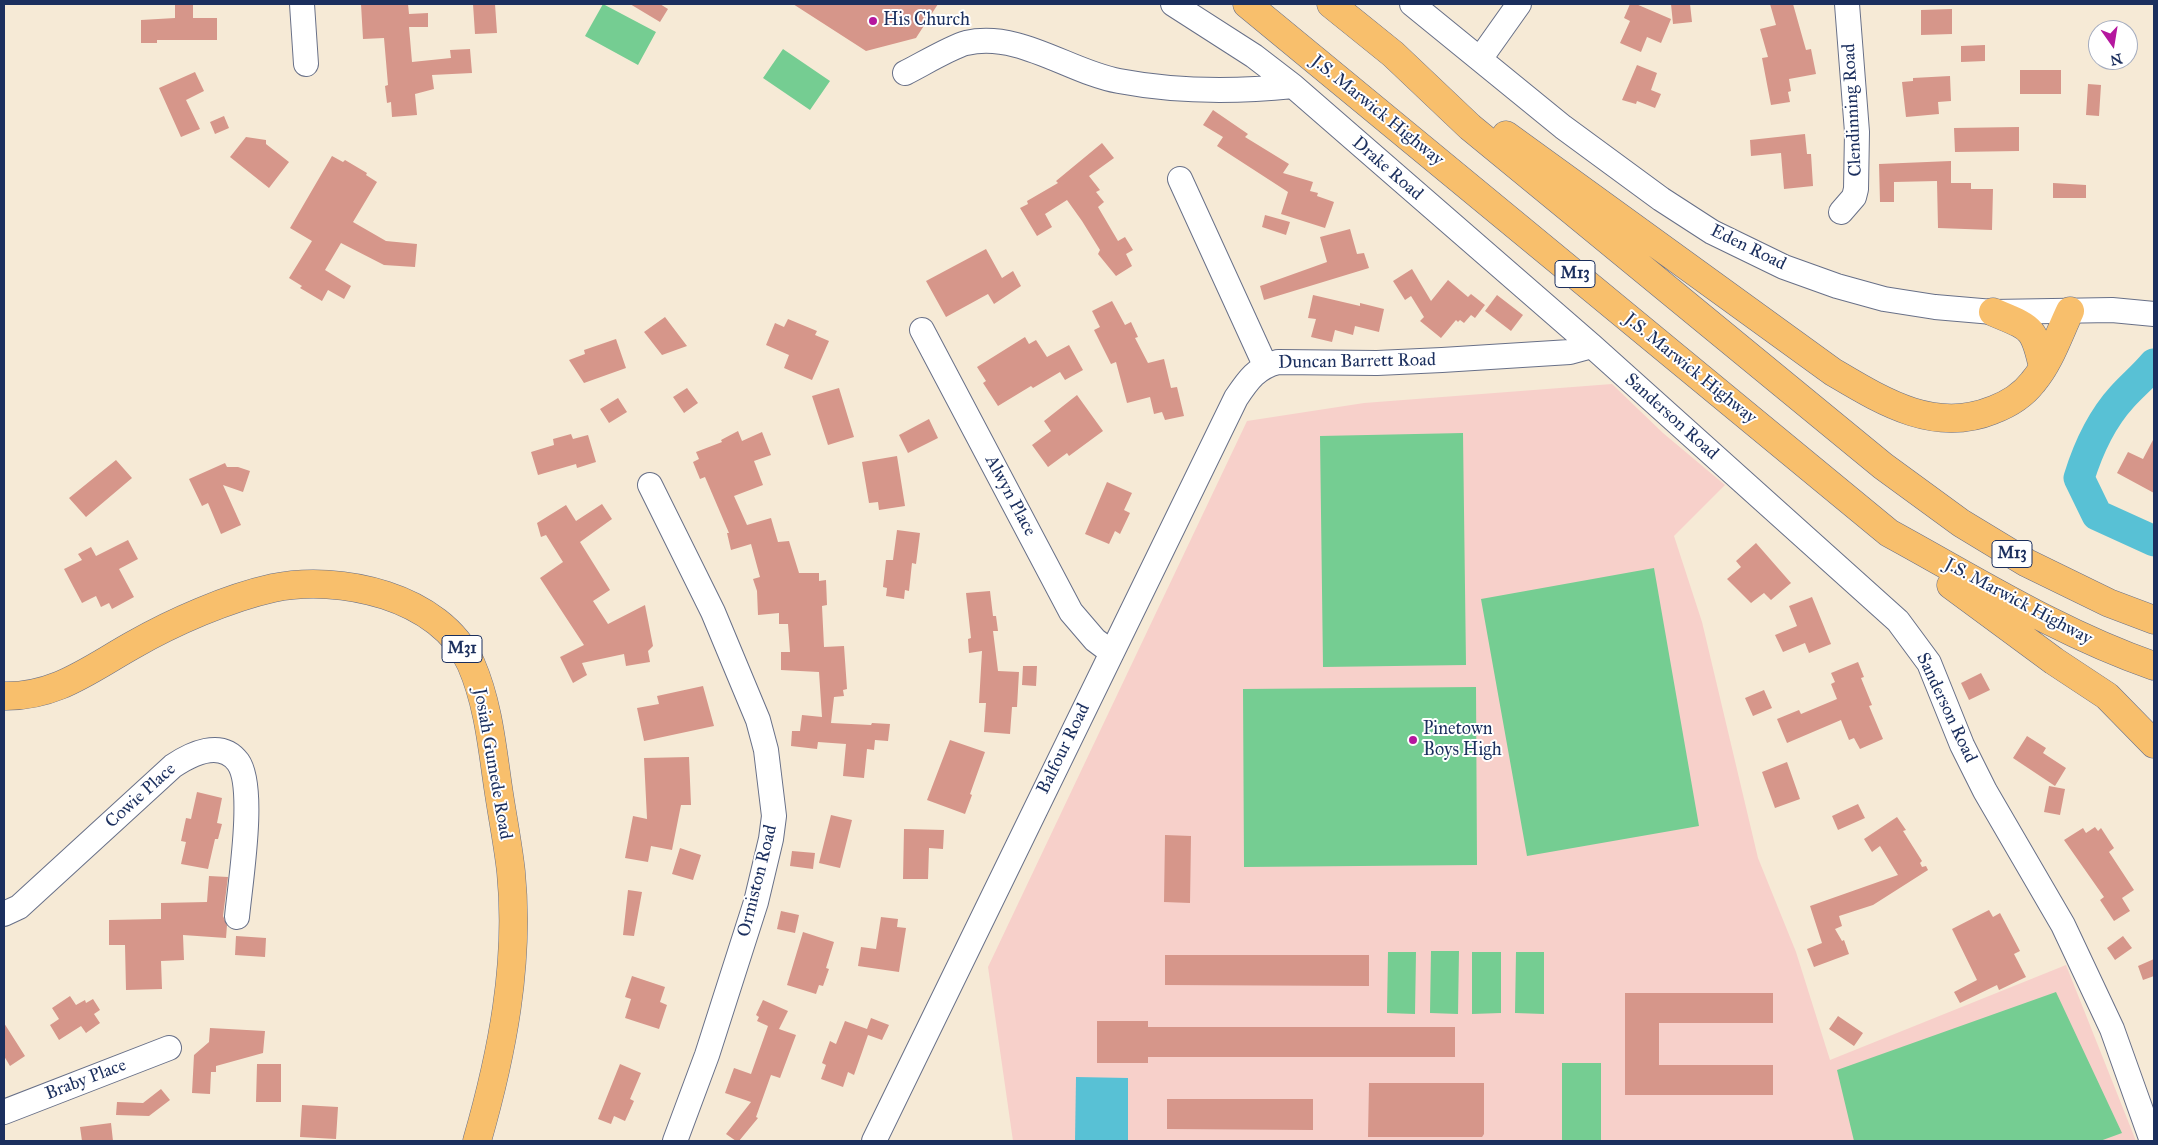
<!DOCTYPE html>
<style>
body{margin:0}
#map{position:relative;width:2158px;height:1145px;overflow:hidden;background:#f6ead6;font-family:"IM FELL Great Primer",serif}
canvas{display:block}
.frame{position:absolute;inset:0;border:5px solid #1b2f5e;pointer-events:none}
.north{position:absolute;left:2088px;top:20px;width:50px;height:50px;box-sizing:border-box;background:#fff;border:1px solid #a4acbf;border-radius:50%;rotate:167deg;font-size:14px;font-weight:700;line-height:20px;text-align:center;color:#1b2f5e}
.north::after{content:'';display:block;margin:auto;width:18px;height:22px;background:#b5179e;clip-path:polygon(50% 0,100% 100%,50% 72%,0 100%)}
</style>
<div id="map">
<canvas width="2158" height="1145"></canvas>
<div class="frame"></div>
<div class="north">N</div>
</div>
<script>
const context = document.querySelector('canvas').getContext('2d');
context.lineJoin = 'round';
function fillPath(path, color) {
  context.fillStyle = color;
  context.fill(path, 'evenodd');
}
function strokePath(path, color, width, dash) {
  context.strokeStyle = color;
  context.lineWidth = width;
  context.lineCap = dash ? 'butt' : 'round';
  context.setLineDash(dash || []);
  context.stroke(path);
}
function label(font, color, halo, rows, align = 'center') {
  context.font = font + ' "IM FELL Great Primer",serif';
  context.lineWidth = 4;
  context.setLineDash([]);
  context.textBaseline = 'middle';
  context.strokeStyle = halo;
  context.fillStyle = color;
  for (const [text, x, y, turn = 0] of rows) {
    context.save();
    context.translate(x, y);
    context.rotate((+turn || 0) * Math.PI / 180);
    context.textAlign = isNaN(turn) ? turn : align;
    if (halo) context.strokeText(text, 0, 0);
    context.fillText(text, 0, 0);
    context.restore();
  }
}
const built = new Path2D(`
 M1612,384l51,49 62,52 -51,51 28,86 56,236 38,94 34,108 236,-95 70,176h-1123l-25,-174 259,-546 117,-18z`);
const green = new Path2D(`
 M603,4l53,28 -18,33 -53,-29z
 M783,49l47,32 -20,29 -47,-32z
 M1463,433l3,232 -143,2 -3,-231z
 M1654,568l45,258 -172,30 -46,-257z
 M1476,687l1,178 -233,2 -1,-178z
 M1431,951h28l-1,63 -28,-1z
 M1388,952h28l-1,62 -28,-1z
 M1472,952h29v61l-29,1z
 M1516,952h28v62l-29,-1z
 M2056,992l66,141 -22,8h-246l-17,-71z
 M1562,1063h39v78h-39z`);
const water = new Path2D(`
 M1076,1077l52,1v63h-53z`);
const river = new Path2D(`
 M2154,364c-10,12 -21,21 -32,33 -21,23 -34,52 -43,81l18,37 57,26`);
const building = new Path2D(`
 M175,4h18v14h24v22h-60v3h-16v-23l34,-2z
 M361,4h47l1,10 19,-1v14h-19l3,35 39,-4 -1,-8 20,-1 2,24 -40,2 2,14 -19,5 2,21 -25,2 -1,-15 -4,1 -2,-17 3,-1 -4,-47 -21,1z
 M473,4h22l2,29 -22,1z
 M630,4h30l8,5 -8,13z
 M793,4h145l-22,34 -50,13z
 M1630,4h6l35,15 -10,24 -14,-6 -6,15 -21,-9 10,-22 -6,-3z
 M1671,4h19l2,18 -19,2z
 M1770,4h23l13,46 5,-1 5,25 -27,5 2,12 -3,1 2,10 -19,3 -9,-47 6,-1 -8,-28 16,-4z
 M1952,9v25l-31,1v-25z
 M1985,45v16l-24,1v-16z
 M1637,65l20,8 -6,17 10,4 -6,14 -18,-7 -1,3 -14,-4z
 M2020,70h41v24h-41z
 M195,72l9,19 -18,9 14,29 -19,8 -22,-49z
 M1950,76l1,25 -13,1 1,12 -33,3 -4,-35 11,-1v-3z
 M2088,84l13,1 -2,31 -13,-1z
 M1213,110l35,24 -3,3 44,27 -6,9 30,9 -3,9 8,2 -1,3 17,6 -9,26 -44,-14 7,-22 -71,-46 6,-9 -20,-12z
 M224,116l5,12 -14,6 -5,-12z
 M2019,127v24l-64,1 -1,-24z
 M1805,134l2,20h4l2,32 -29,3 -3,-36 -30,3 -1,-16z
 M246,137l20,3v4l23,18 -20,26 -39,-31z
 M1102,143l12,15 -25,18 11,14 -4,2 8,10 -6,5 20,34 7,-4 8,13 -7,4 6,12 -16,10 -18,-22 2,-4 -18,-29 -15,-21 -22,14 7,13 -15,9 -17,-28 8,-4 -1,-3 31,-18 -2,-2z
 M332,156l11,6 2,-2 22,13 -1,2 11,7 -24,40 33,19 31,3 -2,23 -31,-2 -43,-22 -16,27 26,16 -7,13 -16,-9 -6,11 -22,-13 2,-2 -13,-8 23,-37 -22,-13z
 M1951,161v22h20v6h22l-1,41 -54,-2 -1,-47 -43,1v20h-14l-1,-38z
 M2053,183l33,2v13h-33z
 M1265,215l25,7 -4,13 -24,-8z
 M1350,229l7,25 7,-1 5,15 -105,32 -4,-14 67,-24 -7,-25z
 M986,249l16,29 11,-7 8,15 -27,18 -6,-10 -42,23 -20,-36z
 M1412,269l19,32 17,-21 20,17 3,-3 14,11 -10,13 -4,-3 -7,8 -4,-3 -2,2 -2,-2 -15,18 -21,-17 4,-4 -13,-21 -6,4 -12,-19z
 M1313,295l47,11v-3l24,6 -5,23 -24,-6 -2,9 -18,-5 -3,12 -21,-5 5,-18 -8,-1z
 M1497,295l26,20 -12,16 -26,-20z
 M1112,301l13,24 6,-3 7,15 -3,1 13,25 16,-4 7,29 6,-1 7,29 -19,4 -3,-8 -8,2 -4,-17 -23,6 -11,-41 -5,2 -17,-34 6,-3 -8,-16z
 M665,317l22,29 -25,9 -18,-23z
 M788,319l29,12 -2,4 14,6 -17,39 -28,-12 5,-13 -23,-10 9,-22 9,4z
 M1025,337l4,7 7,-4 11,17 22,-12 14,25 -18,10 -5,-8 -27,16 -2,-2 -33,20 -15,-23 3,-2 -9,-14z
 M616,339l10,29 -42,15 -15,-23 16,-6 -1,-4z
 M687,388l11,15 -14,10 -11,-16z
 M839,388l15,49 -26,8 -16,-49z
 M1077,395l26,36 -34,25 -2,-3 -19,14 -16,-22 19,-14 -7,-10z
 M618,398l9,14 -18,11 -9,-14z
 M929,419l9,19 -30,15 -9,-18z
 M738,431l4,10 20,-9 9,23 -17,6 9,24 -29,11 13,29 24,-7 7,24 11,-1 10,32h20v8l7,-1 1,25 -5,1 2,41 20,-1 3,43 -4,1 1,6 -10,1 -3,26 40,2 1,-2 18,1 -2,17 -13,-1 -1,10 -7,-1 -3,29 -21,-2 3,-32 -28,-2 -1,7 -26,-3 1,-15h8l2,-16 20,2 -3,-45 -38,-2v-18h9l-2,-28h-9v-11l-21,2 -1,-24 -4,-12 7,-2 -9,-33 -20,6 -4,-17h2l-24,-56 -5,2 -7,-17 6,-3 -3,-7 26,-10 -1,-2z
 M571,434l2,5 15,-4 8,27 -19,6 -1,-4 -38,11 -7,-23 23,-7 -1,-6z
 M2154,438v55l-37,-20 11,-21 15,7z
 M897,456l8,50 -26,4 -1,-8 -9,1 -7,-41z
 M116,460l16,18 -46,39 -17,-19z
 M225,463l2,4h11l12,4 -7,21 -20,-7 18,40 -20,9 -13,-31 -6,3 -13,-27z
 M1107,482l25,11 -8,17 6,3 -10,21 -5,-3 -6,13 -24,-10z
 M602,504l10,15 -32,23 30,48 -17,11 15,23 37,-19 8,41 -5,5 2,11 -24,4 -2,-12 -42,9 5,12 -14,8 -13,-26 24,-12 -44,-67 23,-16 -17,-27 -5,2 -4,-14 29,-18 10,16z
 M897,530l23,3 -4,31 -4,-1 -3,28 -4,-1 -1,9 -18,-3 1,-8 -4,-1 3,-27h7z
 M128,540l10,19 -19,10 15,28 -22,12 -3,-6 -8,4 -5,-11 -14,7 -18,-34 18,-9 -4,-6 13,-7 5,9z
 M1756,543l35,40 -20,17 -7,-7 -13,10 -24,-24 14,-12 -5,-6z
 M990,591l3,25h3l2,15h-5l5,40 21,1 -2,35h-5l-2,27 -26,-2 2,-29h-7l3,-52 -13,2 -1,-14 3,-1 -5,-45z
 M1812,597l19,47 -22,9 -4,-10 -22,9 -8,-17 22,-9 -8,-20z
 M1858,662l6,15 -3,1 11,27 -3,1 14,33 -23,10 -6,-11 -5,2 -8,-20 -54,23 -10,-24 22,-9 2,4 36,-15 -6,-15 4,-2 -4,-9z
 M1023,666h14l-1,20 -14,-1z
 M1981,673l9,17 -21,10 -8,-17z
 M703,686l11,40 -70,15 -7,-33 22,-4 -2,-8z
 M1764,690l8,18 -19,8 -8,-18z
 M2027,736l19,12 -3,5 23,15 -11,18 -42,-28z
 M950,740l35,12 -15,42 2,1 -7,19 -38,-14z
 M689,757l2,48h-10l-9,45 -21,-4 -3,16 -23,-4 8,-42 14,3 -3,-61z
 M1787,762l13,37 -25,9 -13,-36z
 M2049,786l16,3 -5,26 -16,-3z
 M197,792l25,6 -5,25 5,1 -4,15h-3l-7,30 -27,-5 5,-22 -5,-1 5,-23 5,1z
 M1858,804l7,14 -27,12 -6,-14z
 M831,815l21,5 -12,48 -21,-5z
 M1897,817l9,13 -3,1 19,30 -2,2 2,4 4,-1 2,4 -55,35 -34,11 3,10 -7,3 7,12 2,-1 5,14 -35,13 -7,-18 15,-6 -12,-37 88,-31 -18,-29 -8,6 -8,-13z
 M2095,827l3,4 3,-3 13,20 -5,4 25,38 -12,8 8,13 -16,10 -14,-21 4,-3 -40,-57 19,-12 3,5z
 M904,829l40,1 -1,19 -14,-1 -1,31h-25z
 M1165,835l26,1 -1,67 -26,-1z
 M680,848l21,7 -8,25 -21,-6z
 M792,851l23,2 -2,16 -23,-3z
 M209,876l19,1 -5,39 4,9 -1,13 -43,-3 1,25 -23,1 1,28 -36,1 -1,-45h-16v-25l52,-1v-16l46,-1z
 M628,890l14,2 -8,44 -11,-1z
 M1989,910l4,7 7,-4 20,38 -6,3 12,23 -27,13 -2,-5 -37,18 -6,-11 23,-12 -25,-51z
 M781,911l18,4 -4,18 -18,-4z
 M881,917l17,2 -1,8 9,1 -7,44 -41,-6 3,-19 15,2z
 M803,932l31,10 -8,26 3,1 -6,17 -4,-1 -3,9 -29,-9z
 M236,936l30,2 -1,19 -30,-2z
 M2123,936l9,12 -17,12 -8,-12z
 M1165,955h204v31l-204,-1z
 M2154,959v17l-11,4 -5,-14z
 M632,976l33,11 -5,15 7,3 -8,24 -34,-11 6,-19 -6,-2z
 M1625,993h148v30h-114v42h114v30h-148z
 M70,996l6,9 9,-5 1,3 7,-4 7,11 -6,4 6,9 -14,10 -5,-7 -22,14 -9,-15 9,-6 -7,-11z
 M763,1000l25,11 -9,18 17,6 -16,43 -9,-3 -15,42 2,1 -19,23h-3l-10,-7 25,-32 -26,-9 9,-25 17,6 17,-48 -11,-5 2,-4 -3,-2z
 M1838,1016l25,17 -9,13 -25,-17z
 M871,1018l18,7 -7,15 -14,-5 -14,40 -6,-3 -5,15 -22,-8 5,-14 -4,-2 8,-22 6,3 9,-23 22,8z
 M1097,1021h51v6h307v30h-307v6h-51z
 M4,1023l21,33 -15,10 -6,-10z
 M210,1028l55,3 -2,22 -47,13v6h-5l-1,22 -18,-1 2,-38 15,-13z
 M257,1064h24v38h-25z
 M620,1064l21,9 -11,26 4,2 -9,20 -11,-5 -3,8 -13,-5z
 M1369,1083h115v51l-2,3h-114z
 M161,1089l9,11 -21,16 -33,-1 1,-13 26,1z
 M1167,1099h146v31l-146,-1z
 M302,1105l36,2 -2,32 -36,-2z
 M111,1123l2,18h-31l-2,-14z`);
const minor = new Path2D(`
 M302,4l4,60
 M1173,4l81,52 39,30 299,260 306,275 31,42 33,82 23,46 78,134 49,104 40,112
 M1412,4l151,123 98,72 51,33 72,35 53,19 47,13 51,8 58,5 119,-2 42,4
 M1480,59l39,-55
 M905,73c16,-8 46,-26 61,-30 54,-12 103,29 153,38 58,11 116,11 174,5
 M1180,179l85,186
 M1841,212l13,-15 2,-8 1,-57 -10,-128
 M922,330l149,282 24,28 16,12
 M650,485l63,127 45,108 8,30 8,66 -3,23 -15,63 -49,153 -32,86
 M4,914l15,-7 154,-141c18,-12 48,-27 65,-4 18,25 2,122 -1,155
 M4,1112l165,-64
 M874,1141l362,-743c12,-18 21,-31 42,-36l99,1 65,-3 128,-8 22,-6`);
const major = new Path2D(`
 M4,696c52,1 86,-27 129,-51 40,-23 95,-47 140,-57 66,-14 168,8 198,76 17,39 21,82 27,123 4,28 10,57 13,85 9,91 -9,182 -34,269`);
const highway = new Path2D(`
 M1247,4l642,529c88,48 170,100 265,133
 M1331,4l62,50 77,73 413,339 78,57 66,40 82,40 45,17
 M1506,135l327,237c49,29 101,62 160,38 16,-6 30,-15 40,-28 17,-20 26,-48 37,-71
 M1993,312c38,16 41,14 50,56
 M1951,585l103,76 53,35 47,48`);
const markers = [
 [873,21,5,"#b5179e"],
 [1413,740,5,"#b5179e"]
];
const shields = [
 [1575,274,40],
 [2012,554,40],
 [462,649,40]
];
const shieldNames = [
 ["M13",1575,274],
 ["M13",2012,554],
 ["M31",462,649]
];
const poiNames = [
 ["His Church",883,21],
 ["Pinetown",1423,730],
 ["Boys High",1423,751]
];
const streetNames = [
 ["Clendinning Road",1853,110,-93],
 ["J.S. Marwick Highway",1377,111,39],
 ["Drake Road",1387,169,41],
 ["Eden Road",1748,248,26],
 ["Duncan Barrett Road",1357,362,-1],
 ["J.S. Marwick Highway",1690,369,39],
 ["Sanderson Road",1671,417,42],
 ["Alwyn Place",1010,496,62],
 ["J.S. Marwick Highway",2018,602,28],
 ["Sanderson Road",1946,708,65],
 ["Balfour Road",1064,749,-64],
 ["Josiah Gumede Road",492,764,80],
 ["Cowie Place",141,796,-42],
 ["Ormiston Road",758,881,-76],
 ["Braby Place",86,1080,-21]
];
fillPath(built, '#f7d0ca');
fillPath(green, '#75cd92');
fillPath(water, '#58c1d5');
strokePath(river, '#58c1d5', 31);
fillPath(building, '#d6968a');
strokePath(minor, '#687088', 26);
strokePath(major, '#687088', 29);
strokePath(highway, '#687088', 29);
strokePath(minor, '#fff', 24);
strokePath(major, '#f8bf6c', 28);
strokePath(highway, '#f8bf6c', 28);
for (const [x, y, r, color] of markers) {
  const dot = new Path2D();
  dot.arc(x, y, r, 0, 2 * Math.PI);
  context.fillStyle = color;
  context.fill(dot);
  strokePath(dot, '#fff', 2);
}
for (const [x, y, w] of shields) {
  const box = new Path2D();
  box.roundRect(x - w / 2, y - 13.5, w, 27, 4);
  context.fillStyle = '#fff';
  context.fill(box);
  strokePath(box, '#1b2f5e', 1);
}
label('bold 16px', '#1b2f5e', null, shieldNames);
label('18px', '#1b2f5e', '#fff', poiNames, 'left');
label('18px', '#1b2f5e', '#fff', streetNames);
</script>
